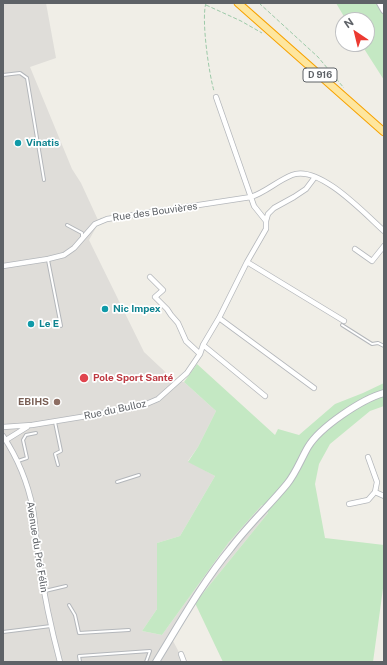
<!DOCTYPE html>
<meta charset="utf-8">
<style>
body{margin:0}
#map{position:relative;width:387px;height:665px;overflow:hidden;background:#f0eee7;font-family:"Public Sans",sans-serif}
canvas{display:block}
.frame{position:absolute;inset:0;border:4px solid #5e6267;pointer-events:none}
.north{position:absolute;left:335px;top:12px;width:40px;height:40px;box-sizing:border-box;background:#fff;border:1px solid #bfc0c2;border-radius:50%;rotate:325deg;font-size:11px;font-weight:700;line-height:16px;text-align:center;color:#5e6267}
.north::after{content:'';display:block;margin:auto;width:14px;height:18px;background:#ec3a31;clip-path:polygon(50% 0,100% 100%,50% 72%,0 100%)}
</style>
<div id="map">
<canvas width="387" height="665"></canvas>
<div class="frame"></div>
<div class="north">N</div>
</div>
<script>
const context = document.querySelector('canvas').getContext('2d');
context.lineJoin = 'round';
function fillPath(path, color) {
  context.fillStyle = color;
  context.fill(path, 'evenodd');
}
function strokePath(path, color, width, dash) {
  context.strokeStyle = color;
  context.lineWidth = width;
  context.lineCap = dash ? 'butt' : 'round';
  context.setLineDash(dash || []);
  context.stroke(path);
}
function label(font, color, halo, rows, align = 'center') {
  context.font = font + ' "Public Sans",sans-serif';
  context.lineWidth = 3.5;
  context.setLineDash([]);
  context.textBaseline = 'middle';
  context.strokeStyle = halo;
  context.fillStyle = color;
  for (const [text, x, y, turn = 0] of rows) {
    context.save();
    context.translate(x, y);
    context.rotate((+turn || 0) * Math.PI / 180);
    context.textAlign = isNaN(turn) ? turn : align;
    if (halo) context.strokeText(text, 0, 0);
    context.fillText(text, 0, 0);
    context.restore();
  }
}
const industrial = new Path2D(`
 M3,3h43l10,55 -26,9 42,102 9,14 17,37 4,-3 -13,23 55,112 32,30h8l32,29 -18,36 -10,14 27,15 -35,60 -23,7v66l-15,22 20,4 67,-93 33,-37 6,8 -73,90 -24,34 13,25h-181z`);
const green = new Path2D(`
 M336,3h48v77l-23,-36h6v-24h-21z
 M197,364l78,71 3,-6 21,6 36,-31 28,-11 21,-10v23l-14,5 -40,33 -11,20 -4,20 10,54 59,7v36l-11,81h-150l-28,-59 73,-90 -6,-8 -33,37 -67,93 -20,-4 15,-22v-66l23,-7 35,-60 -27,-14 10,-15 18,-36 -32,-29z`);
const path = new Path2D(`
 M206,3c-5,16 3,71 8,88
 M259,3l59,54 26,31
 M206,5l35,16 21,12`);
const service = new Path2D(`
 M3,75l17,-2 7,5 17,102
 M67,225l15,8v3
 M48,260l13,66
 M342,325l30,19 6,-1 6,3
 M55,422l6,29 -6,3 3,11
 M18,461l9,-3 -4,-18 3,-5 10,-2
 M117,482l22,-7
 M45,591l21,-5
 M69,605l6,10 4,18 50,-3
 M3,632l48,-6
 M80,662l-1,-6 71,-5 -4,11`);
const minor = new Path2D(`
 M216,97l38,109 12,15
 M355,249l17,12 12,-15
 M247,262l97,59
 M3,266l45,-7 16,-4 10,-7 21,-24 12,-5 144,-22c15,-5 26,-16 41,-22 27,-11 73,39 92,56
 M150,277l13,13 -8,7 12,12 4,6 7,8 8,18 14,13
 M219,318l95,70
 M203,345l62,51
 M3,427l29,-2 49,-8 63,-12 14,-6 29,-26 13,-19 3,-9 16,-27 28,-56 19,-33v-8l2,-7 6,-6 20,-11 12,-8 9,-12
 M3,436c14,21 25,48 30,73 3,17 3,35 6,52 5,34 12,67 21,101
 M6,440l21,-13
 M368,457l9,25 -2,10
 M349,504l19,-4 7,-8 9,4
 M181,654l3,8`);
const secondary = new Path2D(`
 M380,3l4,7
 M156,662c24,-39 46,-79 75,-114 17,-23 38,-42 56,-64 9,-11 14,-25 21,-37 12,-20 54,-48 76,-54`);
const trunk = new Path2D(`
 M238,3l146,129`);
const markers = [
 [18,143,4,"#0f9aa8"],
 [105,309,4,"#0f9aa8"],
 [31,324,4,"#0f9aa8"],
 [84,378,5,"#e0444e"],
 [57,402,4,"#8d6e63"]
];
const shields = [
 [320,75,34]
];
const shieldNames = [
 ["D 916",320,75]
];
const cultureNames = [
 ["Vinatis",26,143],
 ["Nic Impex",113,309],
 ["Le E",39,324]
];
const streetNames = [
 ["Rue des Bouvières",155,212,-8],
 ["Rue du Bulloz",115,410,-12],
 ["Avenue du Pré Félin",37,547,81]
];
const healthNames = [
 ["Pole Sport Santé",93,378]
];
const educationNames = [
 ["EBIHS",49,402]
];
fillPath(industrial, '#dfddd9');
fillPath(green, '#c4e8c3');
strokePath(service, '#b4b7bb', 4);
strokePath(minor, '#b4b7bb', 6);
strokePath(secondary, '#b5b9be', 8);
strokePath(trunk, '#f7a200', 9);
strokePath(path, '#9cc9a8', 1, [4, 2]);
strokePath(service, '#fff', 2);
strokePath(minor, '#fff', 4.5);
strokePath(secondary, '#fff', 6);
strokePath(trunk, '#fee69e', 7);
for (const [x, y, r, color] of markers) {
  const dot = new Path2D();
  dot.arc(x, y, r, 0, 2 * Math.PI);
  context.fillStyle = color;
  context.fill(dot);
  strokePath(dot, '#fff', 1.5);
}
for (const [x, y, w] of shields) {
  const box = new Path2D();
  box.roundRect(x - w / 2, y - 7, w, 14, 3);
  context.fillStyle = '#fff';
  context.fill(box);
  strokePath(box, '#5e6267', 1);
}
label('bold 9px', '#5e6267', null, shieldNames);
label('bold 10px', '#0d838f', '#fff', cultureNames, 'left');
label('10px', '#5e6267', '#fff', streetNames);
label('bold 10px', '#be3a42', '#fff', healthNames, 'left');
label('bold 10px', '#785e54', '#fff', educationNames, 'right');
</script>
